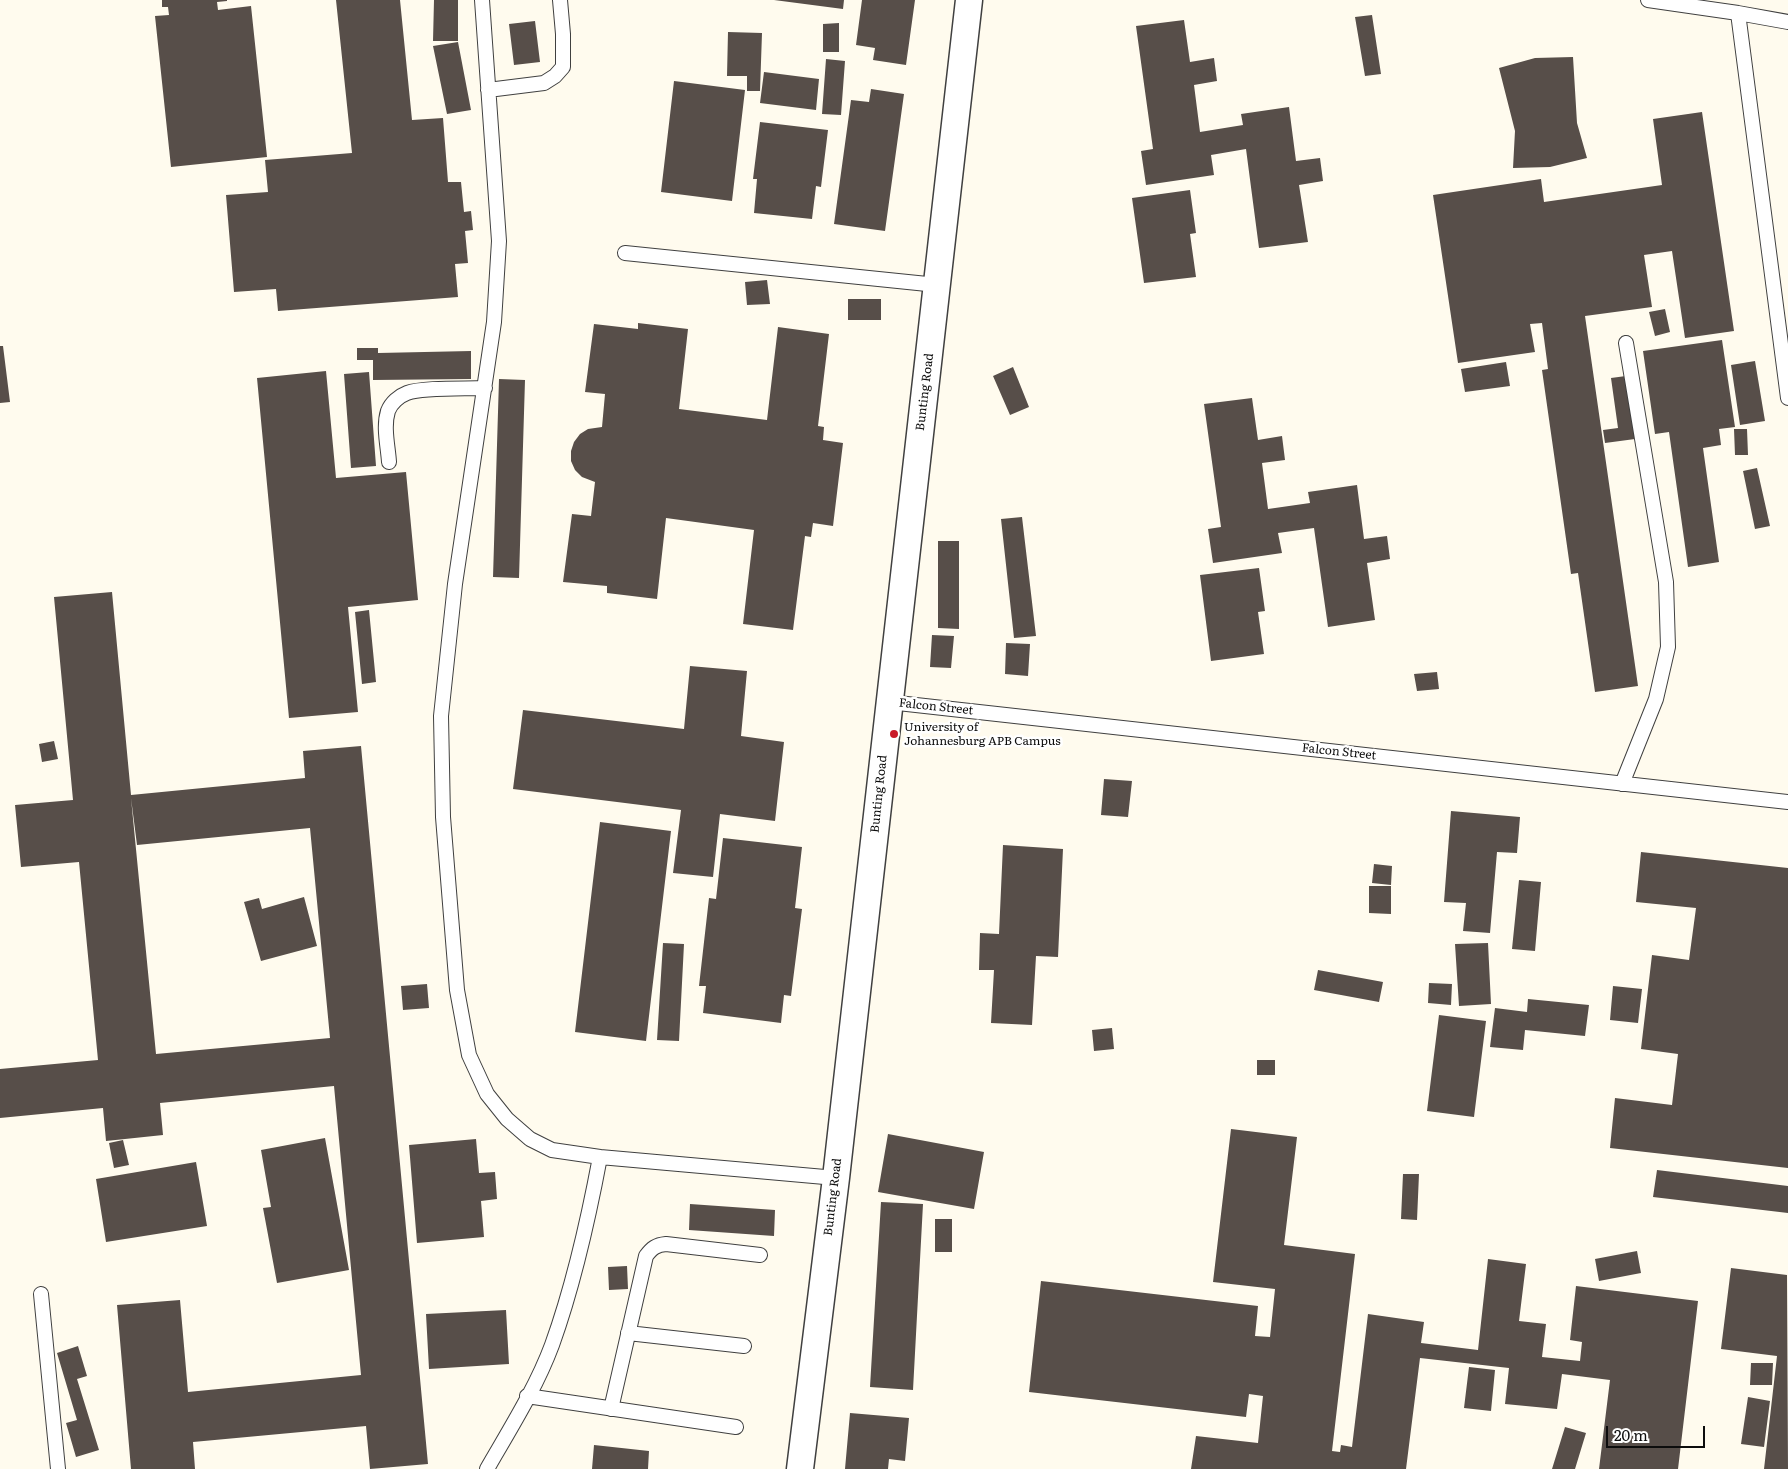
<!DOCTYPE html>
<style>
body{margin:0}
#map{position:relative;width:1788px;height:1469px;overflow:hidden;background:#fffbee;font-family:Literata,serif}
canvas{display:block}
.scale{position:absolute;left:1606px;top:1426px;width:99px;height:22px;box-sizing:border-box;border:2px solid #0d0d0d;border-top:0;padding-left:6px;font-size:15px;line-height:18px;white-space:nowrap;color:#0d0d0d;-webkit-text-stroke:4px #fff;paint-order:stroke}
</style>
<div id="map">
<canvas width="1788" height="1469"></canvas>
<div class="scale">20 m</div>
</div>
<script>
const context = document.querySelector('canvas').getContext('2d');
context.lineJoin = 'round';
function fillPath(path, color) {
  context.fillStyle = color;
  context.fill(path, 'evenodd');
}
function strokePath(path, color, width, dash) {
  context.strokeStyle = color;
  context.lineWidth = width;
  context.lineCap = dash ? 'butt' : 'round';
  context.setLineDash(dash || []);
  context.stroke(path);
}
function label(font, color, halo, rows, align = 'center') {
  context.font = font + ' Literata,serif';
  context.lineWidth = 5;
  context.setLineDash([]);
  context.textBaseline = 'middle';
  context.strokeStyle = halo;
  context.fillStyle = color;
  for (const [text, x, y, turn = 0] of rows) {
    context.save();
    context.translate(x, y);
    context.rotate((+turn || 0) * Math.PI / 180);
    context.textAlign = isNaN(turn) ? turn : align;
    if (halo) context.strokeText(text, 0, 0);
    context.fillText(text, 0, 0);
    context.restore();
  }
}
const building = new Path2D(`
 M162,0h65v1l-10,1 1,8 33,-4 16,151 -96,10 -16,-151 14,-1 -1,-8h-6z
 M336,0h64l12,120 31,-2 5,64h13l3,30 7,-1 2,19 -8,1 3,32 -13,1 3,33 -180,14 -2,-22 -42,3 -8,-97 42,-3 -3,-32 87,-7z
 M434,0h24v41h-25z
 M774,0h70l-1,9z
 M862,0h53l-9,65 -33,-5 2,-12 -19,-3z
 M1372,15l9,59 -16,2 -10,-59z
 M1184,20l6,42 24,-4 3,23 -23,4 6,47 43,-7 -2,-11 48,-7 7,54 24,-3 3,23 -24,4 9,57 -49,6 -13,-99 -35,6 3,20 -68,10 -5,-34 12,-2 -17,-123z
 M535,21l5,41 -26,3 -5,-41z
 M839,23v29h-16v-28z
 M728,32l34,1 -2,58h-13v-15h-20z
 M458,42l13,68 -24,4 -14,-68z
 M1573,57l4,66 10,35 -37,9 -37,1 2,-37 -16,-63 36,-10z
 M826,59l19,2 -4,54 -19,-1z
 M764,72l55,7 -3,31 -56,-7z
 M674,81l71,9 -13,111 -71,-9z
 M871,89l33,5 -19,137 -51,-7 17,-124 18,2z
 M1702,112l32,219 -49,7 -13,-87 -28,4 8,52 -67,9 53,370 -43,6 -17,-119 -7,1 -29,-204 6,-1 -6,-46 -12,1 5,28 -77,11 -25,-168 108,-16 3,23 118,-17 -9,-66z
 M760,122l68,8 -7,57 -5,-1 -4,33 -58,-6 3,-34h-4z
 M1190,190l6,43 -6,1 6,43 -52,6 -12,-85z
 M767,280l3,24 -23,1 -2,-23z
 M848,299h33v21h-33z
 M1665,309l5,23 -15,4 -6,-24z
 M638,323l50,6 -9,80 88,11 11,-93 51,7 -11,92 6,1 -1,13 20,3 -10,83 -20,-3 -2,14 -6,-1 -12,94 -50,-6 11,-94 -88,-12 -9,81 -50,-6v-7l-44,-4 9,-68 19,2 4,-34 -13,-5 -7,-7 -4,-9v-10l3,-9 6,-8 8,-5 14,-2 3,-33 -20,-2 9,-68 44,5z
 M1722,340l13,87 -16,2 2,16 -18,3 16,114 -31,5 -19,-135 -14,2 -12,-83z
 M0,346h3l7,56 -10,1z
 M357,348h21v5l93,-2v28l-98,1v-20h-16z
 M1755,361l10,60 -25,4 -9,-60z
 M1506,362l4,24 -45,6 -4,-23z
 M1013,367l16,40 -19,8 -17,-39z
 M326,371l10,107 70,-6 12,128 -70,7 10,105 -69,6 -32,-340z
 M369,372l7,94 -25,2 -7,-94z
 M1626,376l9,63 -30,4 -2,-13 15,-2 -7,-50z
 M499,379l26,1 -6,198 -26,-1z
 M1252,398l6,42 24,-4 3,24 -23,3 6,46 42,-6 -2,-11 49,-7 7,54 23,-3 3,23 -23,4 8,57 -47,7 -14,-99 -36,5 4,20 -69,10 -5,-34 13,-2 -17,-123z
 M1734,429h13l1,26h-13z
 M1757,468l13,58 -15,3 -12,-58z
 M1022,517l14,119 -22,2 -13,-119z
 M938,541h21v88l-21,-1z
 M1259,568l6,43 -7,1 6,42 -53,7 -11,-86z
 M112,592l19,203 174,-17 -2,-27 58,-5 67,718 -58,5 -4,-43 -173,16 2,27h-64l-14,-164 63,-5 8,92 173,-17 -27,-289 -174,17 3,32 -57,6 -3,-33 -103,10v-49l98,-9 -19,-198 -58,5 -6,-62 58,-5 -19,-203zM131,798l6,47 173,-17 20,210 -174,16z
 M369,610l7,72 -14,2 -7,-72z
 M932,635l22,1 -3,32 -21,-1z
 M1006,643l24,1 -2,32 -23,-2z
 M690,666l57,5 -6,65 43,6 -9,79 -55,-7 -7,63 -40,-4 8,-63 -168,-21 10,-79 161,19z
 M1437,672l2,17 -22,2 -3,-17z
 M54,741l4,18 -16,3 -3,-18z
 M1104,779l28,2 -4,36 -27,-2z
 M1451,811l69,6 -3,36 -20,-1 -7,81 -27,-2 3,-28 -22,-1z
 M600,822l71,9 -25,210 -71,-9z
 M723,838l79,9 -7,61 7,1 -11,87 -7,-1 -3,28 -78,-10 3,-27h-7l10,-88 7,1z
 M1003,845l60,4 -5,108 -22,-1 -4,69 -41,-2 3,-53h-15l1,-37 19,1z
 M1641,852l147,16v300l-178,-20 5,-50 57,7 6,-51 -37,-5 11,-94 37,5 7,-52 -60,-6z
 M1374,864l18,2 -1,19 -19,-2z
 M1519,880l22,2 -6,69 -23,-2z
 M1369,886h22v28l-22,-1z
 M304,897l13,49 -56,15 -17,-59 15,-4 3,11z
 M663,943l21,1 -5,97 -22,-1z
 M1488,943l3,61 -32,2 -4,-62z
 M1318,970l65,12 -4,20 -65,-12z
 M1429,983l23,1 -1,21 -23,-2z
 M427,984l2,24 -26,2 -2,-24z
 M1613,986l29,3 -4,34 -28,-3z
 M1528,999l61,6 -4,31 -60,-6 -2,20 -33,-3 5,-39 32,4z
 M1439,1015l47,6 -12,96 -47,-6z
 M1112,1028l2,21 -20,2 -2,-21z
 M1257,1060h18v15h-18z
 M1231,1129l66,8 -13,108 71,9 -23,197 8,1 1,-7 11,2 16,-133 56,8 -3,21 57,7 10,-91 38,5 -7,57 27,3 -4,33 38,4 2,-19 -12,-2 6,-54 122,15 -20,168h-79l11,-89 -48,-6 -5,35 -52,-5 4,-36 -89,-10 -14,111h-215l5,-33 62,7 5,-47 -14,-2 -3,23 -217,-25 12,-111 217,25 -3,30 15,1 5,-48 -62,-7z
 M888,1134l96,18 -10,57 -96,-17z
 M325,1138l24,132 -72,13 -14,-75 8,-1 -10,-57z
 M476,1139l3,34 16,-1 2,27 -16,2 3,36 -67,6 -8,-98z
 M123,1140l6,25 -15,3 -5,-25z
 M196,1162l11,64 -101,16 -10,-63z
 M1657,1170l131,16v27l-135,-16z
 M1403,1174h16l-2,46 -16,-1z
 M881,1202l42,2 -10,186 -43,-3z
 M690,1204l85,6 -1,26 -85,-6z
 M935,1219h17v33h-17z
 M1637,1251l4,22 -42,8 -4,-22z
 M627,1266l1,23 -19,1 -1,-23z
 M1731,1268l56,7 1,194h-24l13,-113 -56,-7z
 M506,1310l3,54 -80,5 -3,-55z
 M78,1346l9,30 -10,3 22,71 -23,7 -10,-34 11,-3 -20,-67z
 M1751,1363h22l-1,22h-22z
 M1469,1367l26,3 -4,41 -27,-3z
 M1748,1397l22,4 -6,46 -23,-3z
 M850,1413l59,5 -4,43 -16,-2 -1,10h-43z
 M1565,1427l21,6 -11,36h-23z
 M594,1445l55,6 -1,18h-56z`);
const service = new Path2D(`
 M482,0l17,241 -5,81 -39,262 -14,132 2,101 14,173 12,65 18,39 20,25 23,20 22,11 48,7
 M1648,0l90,13 50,9
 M1738,13l50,385
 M488,90l56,-7 11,-7 8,-9v-33l-3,-34
 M625,253l312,32
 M389,462c-1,-16 -6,-35 -1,-51 3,-8 11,-15 19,-18 17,-6 59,-4 78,-5
 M889,702l899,100
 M1622,784l34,-85 12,-52 -2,-65 -40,-239
 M41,1294l17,175
 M628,1333l116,13
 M527,1396l209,31
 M611,1409l35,-153c6,-8 10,-11 20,-12l94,11
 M487,1469c23,-40 49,-81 65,-124 22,-61 36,-124 48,-188l236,21`);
const minor = new Path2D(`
 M800,1469l36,-291 133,-1178`);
const markers = [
 [894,734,5,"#c91a29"]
];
const streetNames = [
 ["Bunting Road",925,392,-83],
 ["Falcon Street",936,707,6],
 ["Falcon Street",1339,752,6],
 ["Bunting Road",879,794,-84],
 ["Bunting Road",833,1197,-83]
];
const poiNames = [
 ["University of",904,727],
 ["Johannesburg APB Campus",904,741]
];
fillPath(building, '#574e49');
strokePath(service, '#404040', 16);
strokePath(minor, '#404040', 29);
strokePath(service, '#fff', 14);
strokePath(minor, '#fff', 26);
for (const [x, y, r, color] of markers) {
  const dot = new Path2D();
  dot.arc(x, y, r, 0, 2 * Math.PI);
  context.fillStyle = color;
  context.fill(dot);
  strokePath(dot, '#fff', 2);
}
label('12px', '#0d0d0d', '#fff', streetNames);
label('12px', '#0d0d0d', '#fff', poiNames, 'left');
</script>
